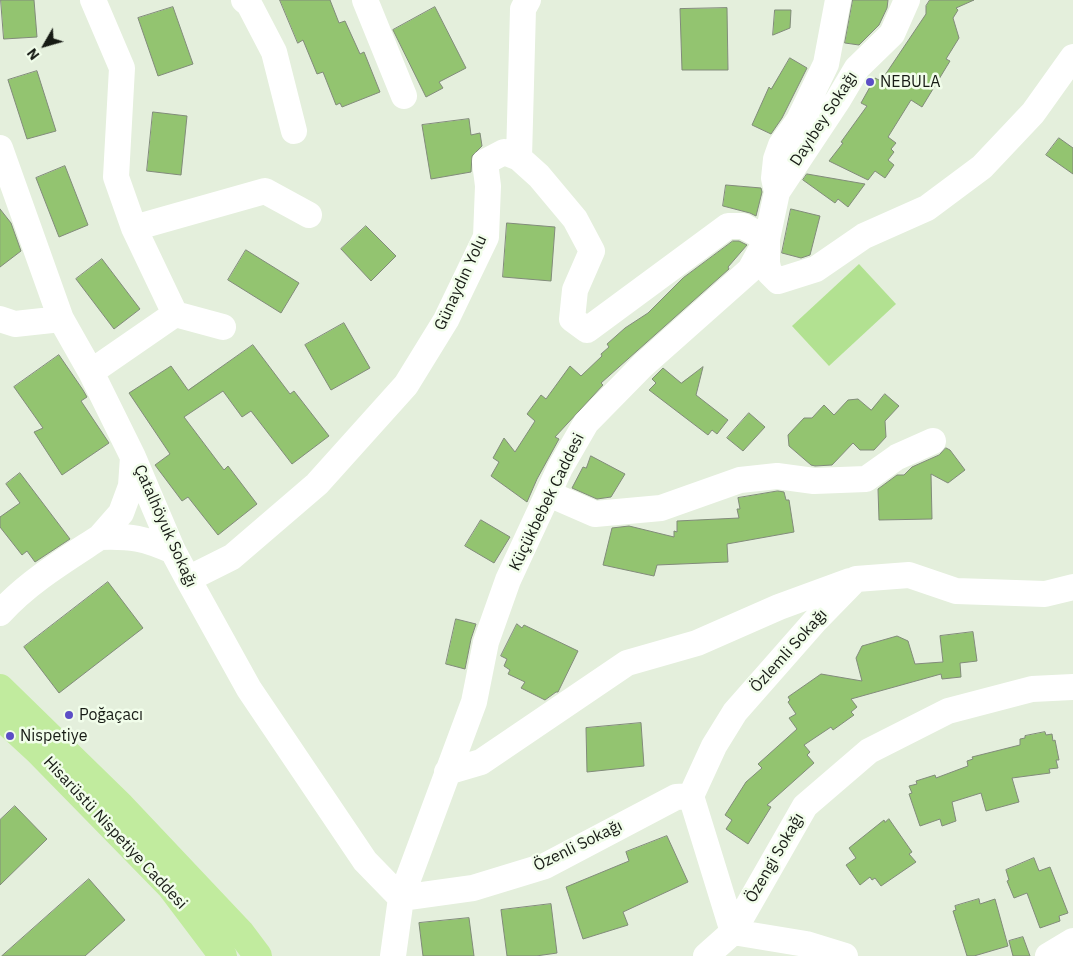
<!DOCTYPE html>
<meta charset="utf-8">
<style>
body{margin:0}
#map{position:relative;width:1073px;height:956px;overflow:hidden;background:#e4efdc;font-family:"IBM Plex Sans",sans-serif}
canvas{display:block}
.north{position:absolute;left:20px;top:20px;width:50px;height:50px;-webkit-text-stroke:4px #f1fdea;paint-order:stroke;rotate:232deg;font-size:14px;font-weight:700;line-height:20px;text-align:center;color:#171b15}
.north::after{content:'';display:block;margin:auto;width:18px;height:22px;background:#171b15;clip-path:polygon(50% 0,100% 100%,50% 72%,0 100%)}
</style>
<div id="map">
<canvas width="1073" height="956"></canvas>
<div class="north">N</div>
</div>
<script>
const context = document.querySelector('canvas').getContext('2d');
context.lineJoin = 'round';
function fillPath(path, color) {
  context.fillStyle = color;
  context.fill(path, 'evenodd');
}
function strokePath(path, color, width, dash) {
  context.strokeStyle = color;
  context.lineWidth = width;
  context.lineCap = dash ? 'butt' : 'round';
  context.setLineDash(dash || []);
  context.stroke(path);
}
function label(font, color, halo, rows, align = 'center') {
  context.font = font + ' "IBM Plex Sans",sans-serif';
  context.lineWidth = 5;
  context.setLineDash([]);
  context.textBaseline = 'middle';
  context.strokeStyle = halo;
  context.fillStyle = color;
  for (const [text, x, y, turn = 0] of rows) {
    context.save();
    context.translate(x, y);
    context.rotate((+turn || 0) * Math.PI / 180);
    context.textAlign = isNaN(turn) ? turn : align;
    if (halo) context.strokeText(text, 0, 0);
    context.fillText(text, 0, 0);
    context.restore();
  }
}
const green = new Path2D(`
 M859,264l37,40 -67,62 -37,-40z`);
const building = new Path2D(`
 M1,0h33l3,37 -33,2z
 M280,0h50l9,23 6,-2 15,33 4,-2 16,40 -38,15 -2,-4 -4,2 -13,-33 -6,2 -14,-34 -5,3z
 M853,0h35l-1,8 -8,17 -20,20 -14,-2z
 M930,0h44l-18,8 2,2 -5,8 6,20 -13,21 4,2 -28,46 -11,-7 -23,37 8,6 -5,6 3,3 -6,8 6,5 -9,13 -10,-7 -7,9 -39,-19 14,-18 -2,-1 26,-36 -6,-3 14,-25 6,3 45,-67v-8z
 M173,7l20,57 -35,12 -20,-58z
 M435,7l31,61 -27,14 4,6 -17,9 -33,-67z
 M727,8l1,62h-46l-2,-61z
 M775,10h16l-1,18 -17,7z
 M790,58l17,10 -25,50 -11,16 -19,-9 17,-38 2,2z
 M37,71l19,60 -29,8 -19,-59z
 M153,112l34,4 -6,59 -34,-4z
 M469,119l2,16 9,-2 2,13 -10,10 -1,16 -40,7 -9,-54z
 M1059,138l14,10v26l-27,-19z
 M65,166l23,59 -29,12 -23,-59z
 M807,174l58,10 -17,23 -10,-8 -3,4 -32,-23z
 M726,185l35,3 1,4 -6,24 -6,-3 -27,-7z
 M0,209l11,14 10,28 -21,16z
 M791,209l29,7 -10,39 -9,3 -19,-5z
 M507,223l48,4 -4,54 -48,-4z
 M366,226l30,30 -25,25 -30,-32z
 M733,241h6l8,4 -19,22 1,2 -128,114 2,2 -48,52 4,2 -22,40 -10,23 -36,-26 8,-14 -6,-4 11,-20 11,14 20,-31 -8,-7 14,-19 5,4 24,-33 11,10 21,-20 -1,-2 8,-7 -2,-3 18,-16 23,-15 35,-35z
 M246,250l53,33 -18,30 -53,-33z
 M102,259l38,50 -26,20 -38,-50z
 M344,323l26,45 -39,22 -26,-45z
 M253,345l37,49 4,-3 35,45 -37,28 -41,-53 -9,6 -19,-26 -39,26 40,53 4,-4 29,38 -39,31 -30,-38 -6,4 -27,-36 15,-11 -41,-61 42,-27 17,24z
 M59,355l24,35 4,7 -6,4 28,42 -47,32 -28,-43 9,-4 -29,-41z
 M703,367l-7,28 32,25 -11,14 -5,-4 -4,5 -59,-45 7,-7 -4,-4 11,-11 18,15z
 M885,394l14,12 -14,15 1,16 -12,13h-14l-7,-7 -21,22 -17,1 -4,-1 -22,-19 -1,-11 16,-17h8l12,-13 10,10 14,-15 10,-1 13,11z
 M749,413l16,14 -22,24 -16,-13z
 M946,448l4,2 15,20 -17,13 -17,-9 1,45 -53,1 -1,-31 19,-14h7l8,-8 27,-12z
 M591,456l34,18 -14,23 -14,2 -25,-11 11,-21 3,1z
 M20,473l50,66 -35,23 -8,-11 -5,4 -22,-28v-10l20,-14 -14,-19z
 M778,491l6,1 2,8h3l5,32 -67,12 1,18 -71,3 -3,11 -51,-11 9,-37 17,-2 45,11v-6l3,1v-11l62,-3 -2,-9h3l-2,-11z
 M481,520l29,17 -16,26 -29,-17z
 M108,582l35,46 -84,65 -35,-46z
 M456,619l20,5 -5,15 -6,30 -19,-5z
 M517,624l5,4 2,-3 54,26 -20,41h-2l-11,8 -24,-12 4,-6 -17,-8 2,-4 -6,-4 3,-7 -6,-3z
 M973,632l4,29 -17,2 1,14 -19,2 -1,-5 -90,25 6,8 -6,5 3,3 -21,15 -2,-3 -27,18 6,7 -3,3 7,8 -47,42 4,2 -23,37 -22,-15 6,-9 -7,-5 21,-33 16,-14 -4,-4 39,-35 -8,-11 7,-4 -8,-12 2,-2 -2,-3 33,-23 41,7 -6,-23 6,-12 35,-10 11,5 7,23 28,-2 -3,-26z
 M641,723l3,43 -57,6 -1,-44z
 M1045,732l1,3 6,-1 1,7 2,-1 4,20h-3l2,8 -9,1 1,4 -38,5 7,24 -33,9 -5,-18 -29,9 4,19 -14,5 -2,-7 -20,7 -11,-32 3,-1 -3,-7 8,-2 -1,-3 19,-6 1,3 32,-12 -1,-5 6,-2 -1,-2 48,-12v-6l5,-1v-2z
 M15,806l32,33 -47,46v-65z
 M889,819l23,33 -3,2 7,8 -35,24 -6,-8 -3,2 -2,-3 -10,8 -14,-20 10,-7 -7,-10 35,-28 1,2z
 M667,836l21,46 -65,30 5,13 -45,14 -17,-52 63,-26 -3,-9z
 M1034,858l5,13 11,-4 18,46 -9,3 1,5 -20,7 -13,-35 -13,5 -7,-17 2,-1 -3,-10z
 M89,879l36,41 -40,36h-83z
 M979,899l1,5 15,-5 13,47 -34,10h-7l-14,-45 3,-1 -1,-4z
 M551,904l6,49 -21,3h-29l-6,-46z
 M469,918l5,38h-51l-4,-33z
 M1023,937l7,19h-17l-4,-15z`);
const minor = new Path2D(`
 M244,0l5,4 25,48 20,79
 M365,0l39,96
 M0,148l61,171 30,53 42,85 40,94 15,28 61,110 116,172 36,37 72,-10 72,-22 131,-69 15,-1
 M519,158l4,-149 5,-9
 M777,192l61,-92 19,-32 35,-34 15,-34
 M134,228l131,-37 44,24
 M175,314l48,13
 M0,319l15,5 46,-5
 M91,372l84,-58 -41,-86 -18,-51 6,-109 -29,-68
 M133,457l-2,29 -10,27 -21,24c31,-1 44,1 73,14
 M549,494l46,20 66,-6 79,-28 37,-4 37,5 52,-2 31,-22 36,-16
 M188,579l44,-22 85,-73 89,-99 40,-65 40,-83 2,-51 -3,-24 19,-10 15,6 20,18 36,43 17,32 -17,39 -3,29 15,11 141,-104h15l24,13v24l2,9 9,9 38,-12 48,-33 63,-28 55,-41 51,-54 40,-56
 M0,613c28,-31 65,-53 100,-76
 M447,772l34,-10 146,-99 70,-20 82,-36 71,-26
 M393,956l8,-58 73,-196 12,-60 22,-62 52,-112 26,-45 57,-58 107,-95 17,-31 10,-47 -3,-14 2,-19 5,-14 18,-25 27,-56 12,-64
 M706,956l27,-24 72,-126 64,-55 79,-40 84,-22 41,-2
 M845,956l-39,-12 -73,-12 -42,-136 23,-50 21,-34 80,-91 41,-42 53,-4 47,16 89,3 28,-7
 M1048,956l25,-15`);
const major = new Path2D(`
 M0,688l121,118 119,126 18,24
 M0,716l38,35 133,136 52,69`);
const markers = [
 [870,82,5,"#5c4ec6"],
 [69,715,5,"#5c4ec6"],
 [10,736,5,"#5c4ec6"]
];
const poiNames = [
 ["NEBULA",880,82],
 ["Poğaçacı",79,715],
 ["Nispetiye",20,736]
];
const streetNames = [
 ["Dayıbey Sokağı",824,119,-57],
 ["Günaydın Yolu",461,283,-65],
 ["Küçükbebek Caddesi",547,502,-64],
 ["Çatalhöyuk Sokağı",165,526,66],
 ["Özlemli Sokağı",789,651,-48],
 ["Hisarüstü Nispetiye Caddesi",115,833,47],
 ["Özenli Sokağı",578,846,-26],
 ["Özengi Sokağı",775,858,-60]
];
fillPath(green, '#b2e191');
fillPath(building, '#93c470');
strokePath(building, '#818b7a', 1);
strokePath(minor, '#fff', 26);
strokePath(major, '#c1eb9e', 28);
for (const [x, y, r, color] of markers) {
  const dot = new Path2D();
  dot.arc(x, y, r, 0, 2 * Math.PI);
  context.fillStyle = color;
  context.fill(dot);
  strokePath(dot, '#f1fdea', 2);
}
label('16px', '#171b15', '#f1fdea', poiNames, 'left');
label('16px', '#171b15', '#f1fdea', streetNames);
</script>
